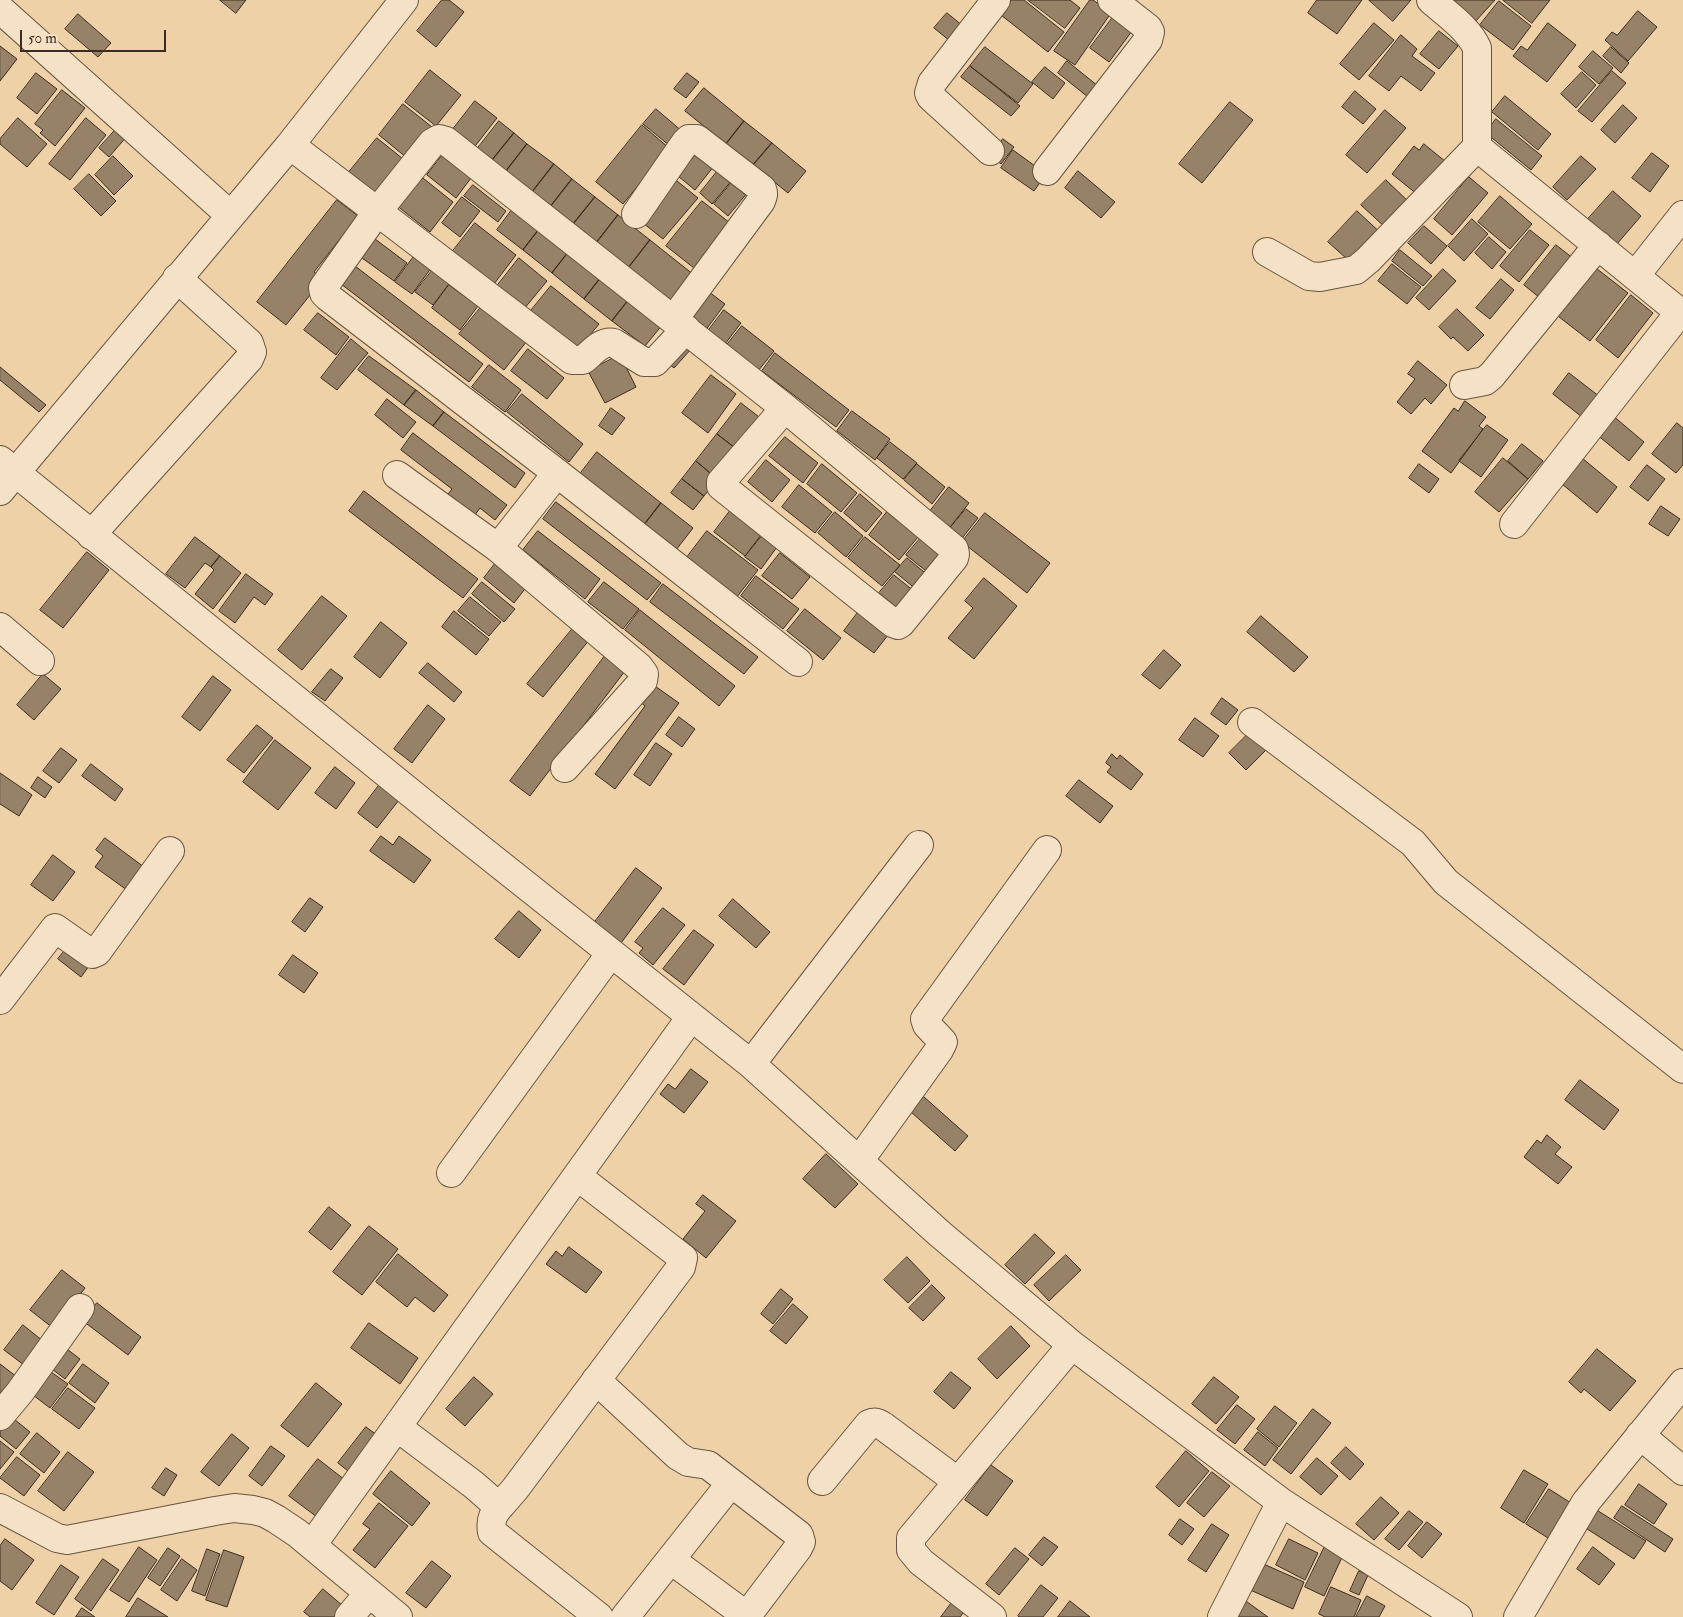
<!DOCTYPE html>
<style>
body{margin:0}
#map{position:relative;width:1683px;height:1617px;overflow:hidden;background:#efd1a7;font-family:"IM FELL Double Pica",serif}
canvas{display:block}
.scale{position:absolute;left:20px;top:30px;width:146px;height:22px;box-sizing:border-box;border:2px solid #3a2c22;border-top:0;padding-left:6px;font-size:15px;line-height:18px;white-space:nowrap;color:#3a2c22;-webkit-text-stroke:4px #f5e1c6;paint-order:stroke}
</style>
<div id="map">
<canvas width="1683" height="1617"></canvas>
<div class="scale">50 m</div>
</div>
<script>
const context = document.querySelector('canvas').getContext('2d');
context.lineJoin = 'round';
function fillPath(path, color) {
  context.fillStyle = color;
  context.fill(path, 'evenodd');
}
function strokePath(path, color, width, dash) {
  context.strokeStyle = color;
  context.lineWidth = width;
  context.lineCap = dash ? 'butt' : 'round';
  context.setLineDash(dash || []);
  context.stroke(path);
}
const building = new Path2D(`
 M220,0h26l-10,13z
 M442,0h7l15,12 -28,35 -19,-16z
 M1012,0h12l40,32 -16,20 -47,-37z
 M1028,0h42l10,8 -15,20z
 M1090,0h3l18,13 -36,52 -21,-14z
 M1317,0h45l-25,34 -29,-21z
 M1369,0h42l-18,21z
 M1448,0h47l-21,23z
 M1503,0h47l-18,23z
 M1499,1l32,25 -18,24 -33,-25z
 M1638,11l19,16 -29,34 -23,-21 7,-8 5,3z
 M947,13l21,17 -13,15 -21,-17z
 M1116,13l19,14 -26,35 -19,-14z
 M78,14l33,29 -13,14 -33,-28z
 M1374,23l20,17 -35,40 -19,-16z
 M1548,23l28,22 -29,37 -34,-26 8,-10 6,4z
 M1439,31l19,15 -19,23 -19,-15z
 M1401,35l16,14 -5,7 23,17 -14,18 -20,-15 -12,15 -20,-15z
 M0,46l17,13 -17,22z
 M985,47l48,37 -15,19 -48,-37z
 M1611,47l18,16 -8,10 -18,-17z
 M1593,51l20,17 -14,16 -20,-17z
 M1067,61l31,25 -10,11 -30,-24z
 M970,66l50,40 -9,10 -50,-39z
 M1045,67l20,16 -12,16 -21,-17z
 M430,70l31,25 -25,31 -31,-24z
 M1612,71l14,12 -34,39 -14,-11z
 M1582,72l14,13 -20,23 -15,-14z
 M36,73l21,16 -20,25 -20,-16z
 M687,73l12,9 -13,16 -12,-9z
 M704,88l40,33 -18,23 -41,-33z
 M62,90l23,18 -30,38 -15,-13 3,-3 -8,-6z
 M1355,91l21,18 -13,15 -21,-17z
 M1505,96l46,38 -13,16 -46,-38z
 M475,101l22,17 -25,32 -22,-17z
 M1230,102l23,18 -51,63 -23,-19z
 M403,104l29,23 -25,31 -28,-23z
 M1623,105l14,13 -22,25 -14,-13z
 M656,109l27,23 -13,14 -27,-22z
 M1385,110l21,18 -39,45 -21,-18z
 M18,118l29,26 -20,23 -27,-23v-5z
 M86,118l20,17 -36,45 -21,-16z
 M1496,119l46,37 -11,14 -45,-37z
 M499,121l15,12 -25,31 -15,-11z
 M744,121l28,22 -19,22 -27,-21z
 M642,125l27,23 -46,56 -27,-22z
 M118,127l10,8 -19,22 -10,-9z
 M514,133l13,11 -24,31 -14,-11z
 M377,138l31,25 -28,34 -31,-25z
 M1003,139l11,8 -13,17 -10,-8z
 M772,143l34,28 -18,22 -35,-28z
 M527,144l27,20 -25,32 -26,-21z
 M1424,144l27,22 -28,33 -31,-25 22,-28 5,4z
 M1013,150l33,24 -12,17 -33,-23z
 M445,152l29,22 -18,24 -29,-23z
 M697,153l17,13 -19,24 -17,-14z
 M1652,153l17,13 -19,26 -18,-14z
 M113,156l20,20 -19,19 -19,-20z
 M1581,156l15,13 -29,31 -14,-13z
 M554,164l18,15 -25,32 -18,-15z
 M720,168l13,11 -21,25 -12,-11z
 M1078,171l37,31 -14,16 -36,-30z
 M89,174l27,27 -15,15 -27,-27z
 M419,175l34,27 -23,30 -34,-27z
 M1469,177l19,16 -36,42 -18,-16z
 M572,179l23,18 -25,31 -23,-17z
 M734,180l14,12 -20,24 -14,-12z
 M1386,180l26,25 -24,25 -27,-25z
 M677,181l21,17 -35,41 -20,-16z
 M473,185l33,26 -8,11 -34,-26z
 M1613,191l28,25 -24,28 -29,-25z
 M1500,196l32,28 -22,25 -32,-27z
 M462,197l18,14 -20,26 -18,-14z
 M595,197l23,18 -25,32 -23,-19z
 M337,200l21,16 -44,56 9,7 -37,46 -29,-23z
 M702,201l28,22 -36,45 -28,-22z
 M514,207l26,21 -17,22 -26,-20z
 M1357,211l27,25 -28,31 -28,-25z
 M618,215l32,25 -25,32 -32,-25z
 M1472,219l16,15 -24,27 -16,-15z
 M475,223l41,32 -22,29 -42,-32z
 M1424,226l23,20 -16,18 -23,-21z
 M540,228l30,22 -18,23 -29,-23z
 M1530,230l19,15 -30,37 -19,-16z
 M1489,237l17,15 -14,17 -17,-16z
 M375,239l32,24 -13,18 -32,-23z
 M650,240l44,35 -25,32 -44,-35z
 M1556,245l22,17 -33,40 -21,-17z
 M570,250l32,26 -18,23 -32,-26z
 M1400,250l32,26 -9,10 -31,-25z
 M415,255l17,12 -20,27 -17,-12z
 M519,258l28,23 -23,28 -27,-23z
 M1392,264l29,23 -14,17 -29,-23z
 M1592,265l36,28 -38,48 -36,-28z
 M355,266l128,98 -14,18 -128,-98z
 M435,267l17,13 -19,25 -18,-13z
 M1443,269l13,12 -27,29 -13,-12z
 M602,276l28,22 -18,23 -28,-22z
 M1501,279l13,11 -24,29 -14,-11z
 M449,285l29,21 -18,24 -28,-22z
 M551,286l48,38 -22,27 -48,-38z
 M705,289l20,15 -23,31 -20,-16z
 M1631,295l22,18 -35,45 -22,-18z
 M630,298l33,26 -18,22 -33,-25z
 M482,306l45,35 -23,29 -45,-36z
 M1457,309l27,26 -16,16 -15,-14 -2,2 -12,-12z
 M724,310l17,13 -16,21 -17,-13z
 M318,313l31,24 -13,18 -32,-25z
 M742,326l32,25 -16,20 -32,-25z
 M681,338l11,10 -18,20 -11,-9z
 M351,339l17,14 -31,37 -16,-12z
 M528,349l36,29 -17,21 -36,-28z
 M775,353l74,57 -13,17 -74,-56z
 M620,355l16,32 -31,16 -17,-32z
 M369,356l47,34 -12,15 -46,-35z
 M1418,361l29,24 -16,19 -6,-6 -14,16 -14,-12 18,-23 -7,-5z
 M489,365l32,25 -16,22 -33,-25z
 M0,367l46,38 -7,7 -39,-32z
 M1569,373l35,27 -17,21 -34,-27z
 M711,375l25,19 -28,39 -26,-20z
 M416,390l28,22 -11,14 -29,-21z
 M522,394l61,50 -14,18 -62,-50z
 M387,399l29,23 -13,16 -28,-23z
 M1465,401l21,16 -7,9 4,3 -32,44 -29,-22 32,-43 4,3z
 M741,403l22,17 -24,31 -22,-17z
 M611,408l14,10 -13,17 -13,-9z
 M852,411l38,28 -15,21 -38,-29z
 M444,412l81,61 -10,15 -82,-62z
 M1612,415l32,27 -15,19 -33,-27z
 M1677,423l6,5v37l-7,8 -24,-19z
 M1487,425l21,15 -27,37 -22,-16z
 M413,433l94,72 -12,15 -15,-12 -8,11 -27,-21 7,-9 -51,-39z
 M717,434l22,17 -22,28 -21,-18z
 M785,437l33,26 -15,20 -34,-27z
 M890,442l27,21 -14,16 -26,-21z
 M1522,444l21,17 -15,18 -20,-18z
 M597,452l64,51 -17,22 -64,-51z
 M1503,458l25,21 -29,33 -24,-20z
 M1582,458l35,29 -20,26 -41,-34z
 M766,460l24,20 -18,22 -24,-20z
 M696,461l21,18 -13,17 -22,-17z
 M822,464l35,29 -16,19 -34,-28z
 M917,464l28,23 -13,17 -28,-24z
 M1419,464l20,15 -10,14 -20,-15z
 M1647,465l18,14 -17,22 -18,-14z
 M682,479l22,17 -11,14 -22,-17z
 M799,485l33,27 -17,21 -33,-26z
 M949,487l20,16 -22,28 -20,-16z
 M364,491l114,88 -15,19 -114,-87z
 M860,494l22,19 -16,19 -22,-19z
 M556,502l105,81 -14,17 -104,-81z
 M661,503l32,25 -17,22 -32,-25z
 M1661,506l19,13 -12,17 -19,-12z
 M966,509l12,9 -19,24 -12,-10z
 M730,511l31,24 -16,21 -31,-24z
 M835,512l28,24 -17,21 -28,-24z
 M887,512l31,25 -19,23 -30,-25z
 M985,513l65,50 -23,30 -65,-51z
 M538,531l62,48 -15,20 -62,-49z
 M707,531l51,39 -22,28 -51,-38z
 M925,533l23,19 -18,22 -24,-19z
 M762,536l15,11 -16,22 -16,-12z
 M195,537l25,19 -9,11 -6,-4 -20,25 -19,-14z
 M865,537l35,28 -18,21 -34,-28z
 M87,552l22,18 -46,58 -23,-18z
 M780,553l30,24 -18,22 -30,-23z
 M220,556l21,17 -28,36 -18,-15 19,-24 -3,-3z
 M907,558l22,18 -12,14 -22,-18z
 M498,560l30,25 -14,18 -30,-25z
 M246,574l27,20 -8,11 -11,-8 -19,26 -16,-12z
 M894,575l26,21 -15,18 -26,-21z
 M756,576l43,33 -16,20 -42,-33z
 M984,578l33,28 -43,53 -26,-21 25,-30 -8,-7z
 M482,582l33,27 -11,13 -32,-28z
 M604,582l35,27 -16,20 -35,-27z
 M663,584l95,73 -14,17 -94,-72z
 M322,596l25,20 -45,54 -24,-20z
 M470,597l31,25 -12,14 -31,-25z
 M862,607l30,23 -18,23 -30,-22z
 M805,609l36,29 -18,22 -36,-29z
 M640,610l95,76 -16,20 -94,-76z
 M454,611l35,28 -13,16 -34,-28z
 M1261,616l47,41 -14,15 -47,-40z
 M381,622l26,21 -27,35 -26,-21z
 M574,627l16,12 -47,58 -16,-13z
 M1164,650l17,15 -21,24 -18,-14z
 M608,652l20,15 -98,129 -20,-15z
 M428,663l34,29 -8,10 -35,-29z
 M331,669l12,9 -18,23 -13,-9z
 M43,674l18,15 -27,31 -17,-15z
 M213,676l18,14 -31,41 -18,-14z
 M652,684l27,19 -64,86 -20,-15 50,-68 -6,-5z
 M1222,698l16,12 -12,15 -15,-11z
 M428,705l17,14 -33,44 -18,-14z
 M679,717l16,12 -13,18 -16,-12z
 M1195,718l24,18 -16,21 -24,-17z
 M257,725l16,13 -29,35 -17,-13z
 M1250,732l17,17 -21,21 -17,-17z
 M275,740l36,28 -33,42 -35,-28z
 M656,743l16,11 -22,32 -16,-11z
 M61,748l16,12 -18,23 -16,-12z
 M1112,754l5,5 3,-4 23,19 -12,16 -24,-18 4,-5 -5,-4z
 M91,764l32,25 -8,12 -33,-25z
 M335,767l20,16 -19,26 -21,-16z
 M0,773l32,22 -13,21 -19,-12z
 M38,777l14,10 -7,11 -14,-10z
 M1079,780l34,26 -13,17 -34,-27z
 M380,784l19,16 -22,28 -19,-15z
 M381,836l12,9 6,-9 32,24 -17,23 -44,-32z
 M105,838l43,32 -17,23 -36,-26 8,-11 -7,-6z
 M53,855l22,17 -22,29 -22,-16z
 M636,868l26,20 -41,55 -27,-20z
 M310,898l13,9 -18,25 -13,-10z
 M733,899l37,33 -14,16 -37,-32z
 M663,908l22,17 -32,40 -14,-12 4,-5 -8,-6z
 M519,911l22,19 -22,28 -24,-19z
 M694,930l20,15 -30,40 -21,-16z
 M70,944l22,18 -11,15 -23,-18z
 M293,955l25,18 -14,20 -25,-18z
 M691,1069l17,13 -24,31 -24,-19 8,-10 7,5z
 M1580,1080l39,30 -15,20 -39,-30z
 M924,1097l44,39 -13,15 -44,-39z
 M1547,1135l14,12 -6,7 17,13 -14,17 -34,-27 13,-17 4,3z
 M826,1154l32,30 -23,24 -32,-29z
 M703,1195l33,26 -30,37 -23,-19 22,-28 -9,-7z
 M329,1207l22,18 -20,25 -22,-18z
 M369,1226l29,23 -36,46 -29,-23z
 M1035,1234l20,19 -30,31 -20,-19z
 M569,1247l33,25 -16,21 -40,-29 10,-13 6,5z
 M398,1254l50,41 -14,17 -19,-15 -8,10 -31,-25z
 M1066,1255l15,15 -32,31 -15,-16z
 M907,1257l23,24 -22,22 -24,-23z
 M62,1270l23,18 -32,40 -23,-18z
 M932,1285l13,13 -22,23 -14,-13z
 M781,1289l12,10 -20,25 -12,-10z
 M97,1303l44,34 -13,18 -45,-34z
 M793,1304l15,13 -22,27 -16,-13z
 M369,1323l49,35 -18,26 -49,-36z
 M23,1325l20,16 -19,24 -20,-15z
 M1011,1326l19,20 -33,33 -19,-20z
 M63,1346l17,13 -15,20 -17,-13z
 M1597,1349l39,32 -26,30 -26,-22 -3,4 -12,-11z
 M0,1364l17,13 -17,23z
 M83,1364l26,19 -14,20 -26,-20z
 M51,1372l17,12 -18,24 -17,-13z
 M951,1372l20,16 -17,21 -20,-17z
 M474,1377l19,17 -28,32 -19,-17z
 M1214,1377l25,20 -23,27 -24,-20z
 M316,1383l26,21 -34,43 -27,-21z
 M68,1388l27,20 -16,21 -27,-20z
 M1237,1405l18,14 -20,25 -18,-14z
 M1275,1406l22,17 -18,24 -22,-18z
 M1313,1409l18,14 -40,51 -18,-14z
 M9,1415l21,17 -14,17 -16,-13v-9z
 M366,1427l11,8 -29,36 -10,-8z
 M1258,1432l20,16 -13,18 -21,-16z
 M37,1433l23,19 -16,21 -24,-19z
 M232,1434l17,14 -30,38 -18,-14z
 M0,1441l14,11 -14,17z
 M271,1446l14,10 -23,30 -13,-10z
 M1346,1447l18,17 -14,16 -19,-17z
 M1186,1451l23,20 -30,36 -23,-20z
 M68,1452l26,20 -30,39 -26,-20z
 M17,1457l23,18 -16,21 -24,-18z
 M1317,1458l21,18 -17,19 -21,-18z
 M318,1459l27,21 -28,37 -28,-21z
 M991,1465l22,16 -26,35 -22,-16z
 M166,1468l11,7 -13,21 -12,-8z
 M1524,1470l24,14 -24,39 -23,-15z
 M391,1471l39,32 -18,23 -39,-32z
 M1212,1472l18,14 -26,31 -17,-14z
 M1639,1484l28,20 -13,20 -29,-19z
 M1549,1489l22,14 -23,35 -22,-14z
 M1381,1497l18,16 -25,27 -18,-16z
 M379,1503l29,23 -33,42 -22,-18 17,-21 -7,-5z
 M1622,1506l51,33 -8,13 -51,-34z
 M1595,1509l51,32 -12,18 -50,-32z
 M1409,1511l14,11 -24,28 -14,-11z
 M1180,1519l14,10 -12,16 -13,-10z
 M1427,1522l15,12 -20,24 -14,-12z
 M1212,1524l17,11 -23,37 -18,-12z
 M1044,1537l14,10 -16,19 -13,-11z
 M5,1539l29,21 -22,30 -12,-9v-35z
 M1289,1539l29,14 -13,27 -29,-15z
 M1326,1544l18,9 -20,43 -19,-9z
 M139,1547l18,13 -28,42 -19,-12z
 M1593,1547l22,17 -16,21 -22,-16z
 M168,1548l12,8 -20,30 -12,-8z
 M1015,1548l14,11 -30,36 -13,-11z
 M207,1549l13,5 -15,42 -13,-5z
 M224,1550l20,7 -17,50 -21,-7z
 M103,1559l16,11 -28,41 -16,-12z
 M182,1559l15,11 -20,31 -16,-11z
 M432,1561l19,15 -25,32 -20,-15z
 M1259,1562l45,20 -11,27 -45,-20z
 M61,1565l18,12 -25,38 -18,-12z
 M1359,1571l9,4 -9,20 -9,-4z
 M1041,1585l17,13 -15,19h-24l-1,-1z
 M1331,1587l30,13 -7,17h-29l-6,-3z
 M323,1589l26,22 -5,6h-34l-6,-5z
 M1367,1596l18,10 -6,11h-23z
 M956,1597l12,9 -8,11h-19z
 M138,1598l30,19h-42z
 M1243,1599l25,18h-38z
 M1070,1601l20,16h-32z
 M82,1608l13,9h-19z`);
const minor = new Path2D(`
 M1431,0c17,15 37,28 46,48v99l206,168
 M0,9l230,206
 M290,145l282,215h11c9,-7 18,-20 31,-17l30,19h11l31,-33
 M990,151l-59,-54 -2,-4 3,-10 64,-83
 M1047,171l101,-131 2,-8 -2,-4 -36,-28
 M636,214l49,-71 4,-4h8l65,50c2,5 1,7 -1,12l-87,118
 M1267,252l42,24 11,1 36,-7 12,-10 109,-113
 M1635,276l48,-61
 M1464,385l21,-4 7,-6 106,-130
 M785,408l-64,74v4l172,137 5,2 3,-2 53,-65 1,-4 -1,-5 -169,-141 -339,-267 -7,-2 -7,4 -55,69 -54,76 1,5 4,4 229,176 241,189
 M0,460l454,368 297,236 189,170 132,111 209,157 177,115
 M397,475l101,73 141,119 5,7 -1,7 -78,87
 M0,491l290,-346 114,-145
 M1514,524l166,-212
 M91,535l158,-176 3,-7 -3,-9 -72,-65
 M498,548l59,-75
 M0,627l40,34
 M1252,722l161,121 33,39 237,187
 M0,1000l55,-72 37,26 5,-2 73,-101
 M751,1064l168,-219
 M859,1161l80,-111 4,-8 -16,-17 -2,-6 122,-169
 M451,1173l160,-220
 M596,1380l82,76 10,6 20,3 91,70 2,7 -3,6 -52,69
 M0,1416l20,-24 60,-84
 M397,1427l77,58 16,14 12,5 13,-15 166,-222 2,-9 -106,-82
 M1640,1435l43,36
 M822,1481l47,-57c6,-3 9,-1 14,2l74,55
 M502,1504c-9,10 -12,15 -10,28l107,85
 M0,1508l57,30 10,2 148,-29 19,-3 19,2 12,3 11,6 21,14 101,84
 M312,1545l379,-528
 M671,1560l76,56
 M349,1617l20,-24
 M625,1617l106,-134
 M992,1617l-71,-55 -10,-12v-12l161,-193
 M1222,1617l59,-115
 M1518,1617l68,-115 97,-119`);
fillPath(building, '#988267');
strokePath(building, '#3a2c22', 1);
strokePath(minor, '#675543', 30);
strokePath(minor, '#f5e1c6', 28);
</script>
